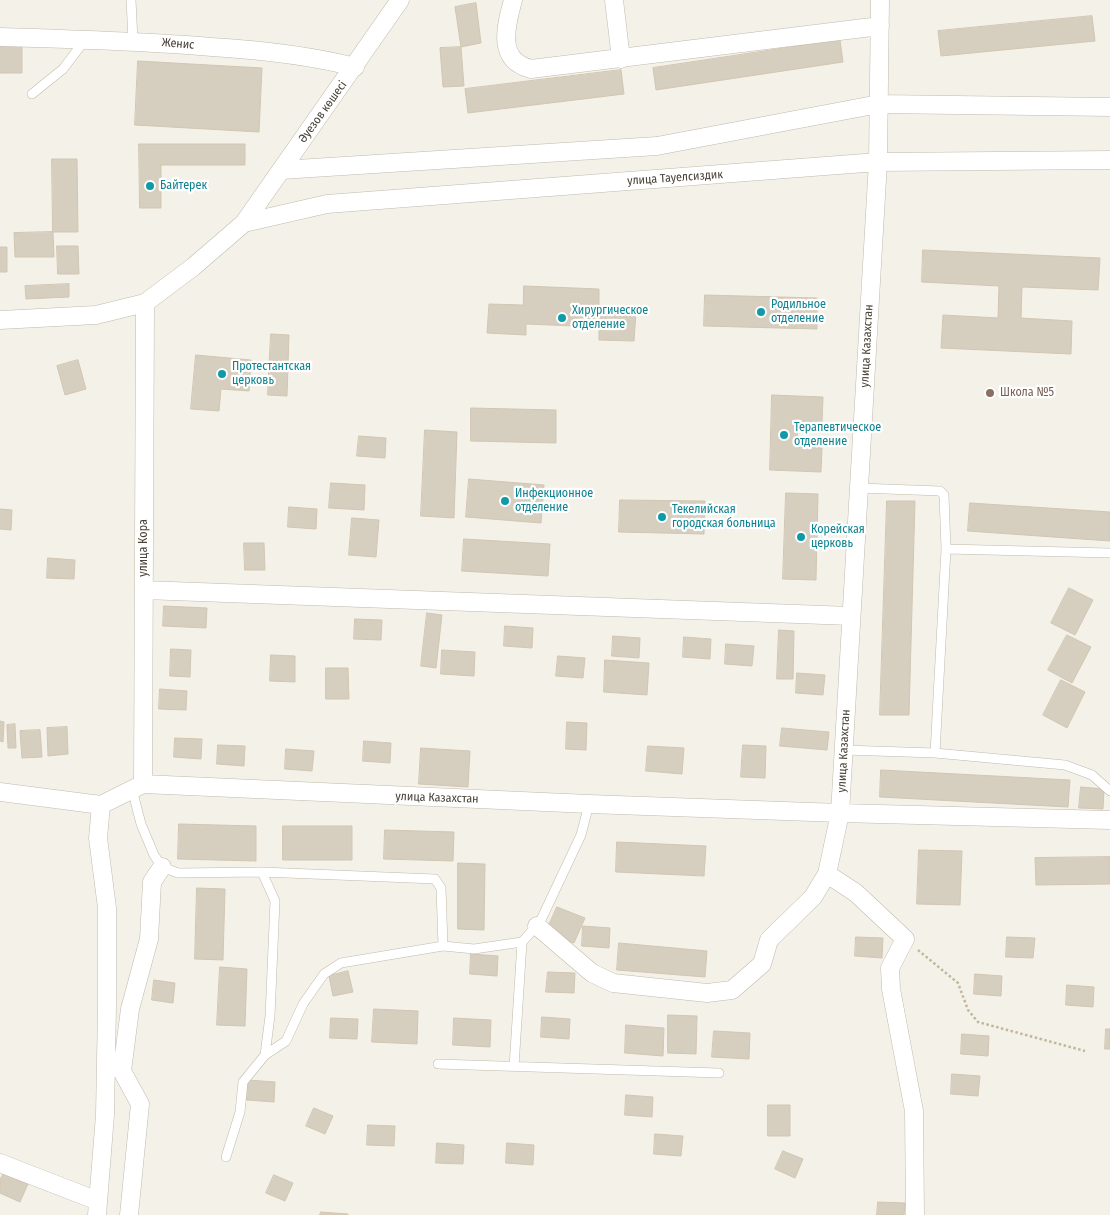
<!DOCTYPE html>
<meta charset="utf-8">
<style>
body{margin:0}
canvas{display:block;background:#f4f1e9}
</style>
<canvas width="1110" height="1215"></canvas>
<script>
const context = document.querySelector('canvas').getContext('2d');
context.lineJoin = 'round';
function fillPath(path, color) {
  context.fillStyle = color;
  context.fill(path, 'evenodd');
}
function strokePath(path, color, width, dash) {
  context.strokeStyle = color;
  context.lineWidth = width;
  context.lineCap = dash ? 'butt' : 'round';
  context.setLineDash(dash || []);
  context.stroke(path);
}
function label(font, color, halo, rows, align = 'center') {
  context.font = font + ' "Fira Sans Condensed",sans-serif';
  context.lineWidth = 4.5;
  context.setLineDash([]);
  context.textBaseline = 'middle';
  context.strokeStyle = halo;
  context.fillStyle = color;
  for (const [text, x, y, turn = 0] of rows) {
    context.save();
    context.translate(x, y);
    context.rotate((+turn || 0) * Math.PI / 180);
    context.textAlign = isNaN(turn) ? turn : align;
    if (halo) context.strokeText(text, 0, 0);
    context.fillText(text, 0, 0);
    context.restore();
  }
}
const building = new Path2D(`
 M476,3l5,40 -20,4 -6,-40z
 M1092,16l3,25 -154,15 -3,-25z
 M840,40l3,22 -187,28 -3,-22z
 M0,45h22v28h-22z
 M461,47l3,39 -21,1 -3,-39z
 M138,61l124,7 -3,64 -124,-7z
 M621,70l3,24 -156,19 -3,-24z
 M139,144h106v21h-84v43h-21z
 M52,159h25l1,73h-25z
 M53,232l1,25h-39l-1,-24z
 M57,246h21l1,28h-21z
 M0,247h7v25h-7z
 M923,250l177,8 -2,32 -76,-3 -1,31 51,3 -1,33 -130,-6 2,-33 55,3 1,-32 -77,-4z
 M69,284v13l-43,2 -1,-13z
 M524,286l75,3v22l37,1 -2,29 -35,-1v-13l-73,-3v11l-39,-2 2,-29 34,1z
 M705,295l112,3v31l-113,-3z
 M271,334l18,1 -2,61 -19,-1z
 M196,355l55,5 -2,31 -28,-2 -2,22 -28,-2z
 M78,360l8,29 -21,6 -8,-29z
 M772,395l51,2 -1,26 -24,-1 -1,25 25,1 -1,24 -51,-2z
 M471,408l85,2v33l-85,-2z
 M425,430l32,2 -3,86 -33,-2z
 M359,436l27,2 -1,20 -28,-2z
 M469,479l75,6 -3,38 -75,-6z
 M331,483l34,2 -1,25 -35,-2z
 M786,493l32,1 -2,86 -33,-1z
 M620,500l85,1 -1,33 -85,-2z
 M887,501h28l-6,214h-29z
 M970,503l140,9v29l-142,-10z
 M289,507l28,2 -1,20 -28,-2z
 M0,509l12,1 -1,20 -11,-1z
 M352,518l27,2 -3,37 -27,-2z
 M464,539l86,5 -2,32 -86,-5z
 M244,543h20l1,27h-20z
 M48,558l27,2 -1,19 -27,-1z
 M1069,588l24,12 -18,35 -24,-12z
 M164,606l43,2 -1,20 -43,-2z
 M427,613l15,2 -6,53 -15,-2z
 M355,619l27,1 -1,20 -27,-1z
 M505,626l28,2 -1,20 -28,-2z
 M779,630l15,1 -1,48h-16z
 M1067,635l24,12 -19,36 -24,-13z
 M613,636l27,2 -1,20 -27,-2z
 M684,637l27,2 -1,20 -27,-2z
 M726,644l28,2 -2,20 -27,-2z
 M171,649l20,1 -1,27 -20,-1z
 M442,650l33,2 -1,24 -33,-2z
 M271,655l24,1v26l-25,-1z
 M558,656l27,2 -2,20 -27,-2z
 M605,660l44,3 -2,32 -43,-3z
 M326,668h22l1,31h-23z
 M797,673l28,2 -2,20 -27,-2z
 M1061,680l24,12 -18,36 -24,-13z
 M160,689l27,2 -1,19 -27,-1z
 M0,721l4,1 -1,20 -3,-1z
 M567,722l20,1 -1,27 -20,-1z
 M15,724l1,24h-8l-1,-23z
 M67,727l1,27 -20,2 -1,-28z
 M782,728l47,4 -2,18 -47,-4z
 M40,730l2,27 -20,1 -2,-27z
 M175,738l27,1 -1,20 -27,-2z
 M364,741l27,2 -1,20 -27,-2z
 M218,745l27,1 -1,20 -27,-2z
 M743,745l23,1 -1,32 -24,-1z
 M648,746l36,2 -2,26 -36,-3z
 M421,748l49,3 -2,36 -49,-3z
 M286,749l28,2 -2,20 -27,-2z
 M881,770l189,10 -2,27 -188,-10z
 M1081,787l23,2 -1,20 -24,-1z
 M179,824l77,2v35l-78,-2z
 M283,826h69v34h-69z
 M385,830l69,2 -1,29 -69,-2z
 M617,842l89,4 -2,30 -88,-4z
 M919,850l43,1 -2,54 -43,-1z
 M1110,857v27l-74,1 -1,-27z
 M458,863l27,1 -1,66 -26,-1z
 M197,888l28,1 -2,71 -28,-1z
 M557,907l28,11 -11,25 -28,-11z
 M583,926l27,2 -1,20 -27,-2z
 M856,937l27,1 -1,20 -27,-2z
 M1007,937l28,1 -2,20 -27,-1z
 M619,943l88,8 -2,26 -88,-7z
 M471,954l27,2 -1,20 -27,-2z
 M220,967l27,2 -2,57 -28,-1z
 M348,971l5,21 -20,4 -4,-20z
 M548,972l27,1 -1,20 -28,-1z
 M975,974l27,2 -1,20 -27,-2z
 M154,980l21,3 -2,20 -21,-3z
 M1067,985l27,2 -1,20 -27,-2z
 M374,1009l44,2 -1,33 -45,-2z
 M668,1015l29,1 -1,38 -28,-1z
 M542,1017l28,2 -1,20 -28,-2z
 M331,1018l27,1 -1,20 -27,-1z
 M454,1018l37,2 -1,27 -37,-2z
 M626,1025l38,3 -1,28 -38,-3z
 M1106,1029h4v20h-5z
 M714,1031l36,2 -1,26 -37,-2z
 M962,1034l27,2 -1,20 -27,-2z
 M952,1074l28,2 -2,20 -27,-2z
 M248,1080l27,2 -1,20 -27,-2z
 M626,1095l27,2 -1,20 -27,-2z
 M768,1105h22v31h-22z
 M314,1108l19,8 -8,18 -19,-8z
 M368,1125l27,1 -1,20 -27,-1z
 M655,1134l28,2 -2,20 -27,-2z
 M437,1143l27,2 -1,19 -27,-1z
 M507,1143l27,2 -1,20 -27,-2z
 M783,1151l20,8 -8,19 -20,-9z
 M4,1173l24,11 -8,18 -20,-9v-13z
 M274,1175l19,8 -8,18 -19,-8z
 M878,1202l27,1 -1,12h-27z
 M321,1212l27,2v1h-28z`);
const path = new Path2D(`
 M918,950l40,33 10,27 10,12 107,29`);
const lane = new Path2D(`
 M131,0l2,40
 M32,94l31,-25 22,-29
 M859,488l81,3 4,4 2,54 -11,204
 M946,549l164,4
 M844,750l91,3 130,12 27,10 18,16
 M132,789l9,35 13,31 8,12 16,6 84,-1 173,7 6,9 2,58
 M262,872l13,29 -5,115 -5,39
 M438,1064l281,9
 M514,1067l8,-125
 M226,1157l14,-45 3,-30 22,-27 21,-14 17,-37 21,-30 17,-11 102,-17 31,3 48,-7 18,-20 41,-87 8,-31`);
const street = new Path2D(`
 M513,0c-7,26 -17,60 18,69l349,-43
 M614,0l7,59
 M0,37c71,2 142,4 212,10 48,3 96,8 143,20
 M281,170l376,-24 222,-42 231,3
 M244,223l83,-19 551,-42 232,-2
 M145,303l-2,481 446,20 251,9 38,-651 2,-162
 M0,320l96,-5 49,-12 48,-36 51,-44 156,-223
 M144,590l707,26
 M0,792l101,13 42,-21
 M537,926l55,47 21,10 94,10 25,-3 30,-26 7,-24 44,-43 14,-23
 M0,1163l98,38
 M97,1215l8,-100 2,-109v-98l-9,-70 3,-33
 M129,1215l11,-111 -18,-33 8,-62 19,-70 3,-57 10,-15
 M915,1215l-1,-104 -23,-122 -1,-21 15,-29 -49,-46 -29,-19 13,-61 270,7`);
const markers = [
 [150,186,5,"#0f9aa8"],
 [761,312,5,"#0f9aa8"],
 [562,318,5,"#0f9aa8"],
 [222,374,5,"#0f9aa8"],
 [990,393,5,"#8d6e63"],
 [784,435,5,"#0f9aa8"],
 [505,501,5,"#0f9aa8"],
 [662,517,5,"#0f9aa8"],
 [801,537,5,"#0f9aa8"]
];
const streetNames = [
 ["Женис",178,44,5],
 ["Әуезов көшесі",323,112,-54],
 ["улица Тауелсиздик",675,178,-4],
 ["улица Казахстан",867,346,-87],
 ["улица Кора",144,548,-90],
 ["улица Казахстан",844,751,-87],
 ["улица Казахстан",437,798,2]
];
const cultureNames = [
 ["Байтерек",160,186],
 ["Родильное",771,305],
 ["отделение",771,319],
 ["Хирургическое",572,311],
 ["отделение",572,325],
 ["Протестантская",232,367],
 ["церковь",232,381],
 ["Терапевтическое",794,428],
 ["отделение",794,442],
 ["Инфекционное",515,494],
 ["отделение",515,508],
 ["Текелийская",672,510],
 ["городская больница",672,524],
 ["Корейская",811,530],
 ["церковь",811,544]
];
const educationNames = [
 ["Школа №5",1000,393]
];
fillPath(building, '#d6cebe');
strokePath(building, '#d1c6b2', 1);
strokePath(lane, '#c0baab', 10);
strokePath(street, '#c0baab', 19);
strokePath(path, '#c2b69d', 2.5, [2.5, 2.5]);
strokePath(lane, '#fff', 9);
strokePath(street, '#fff', 18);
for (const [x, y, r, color] of markers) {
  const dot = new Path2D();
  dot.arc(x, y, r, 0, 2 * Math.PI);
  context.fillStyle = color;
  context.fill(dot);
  strokePath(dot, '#fff', 2);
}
label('12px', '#484237', '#fff', streetNames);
label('12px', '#0d838f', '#fff', cultureNames, 'left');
label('12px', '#785e54', '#fff', educationNames, 'left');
</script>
